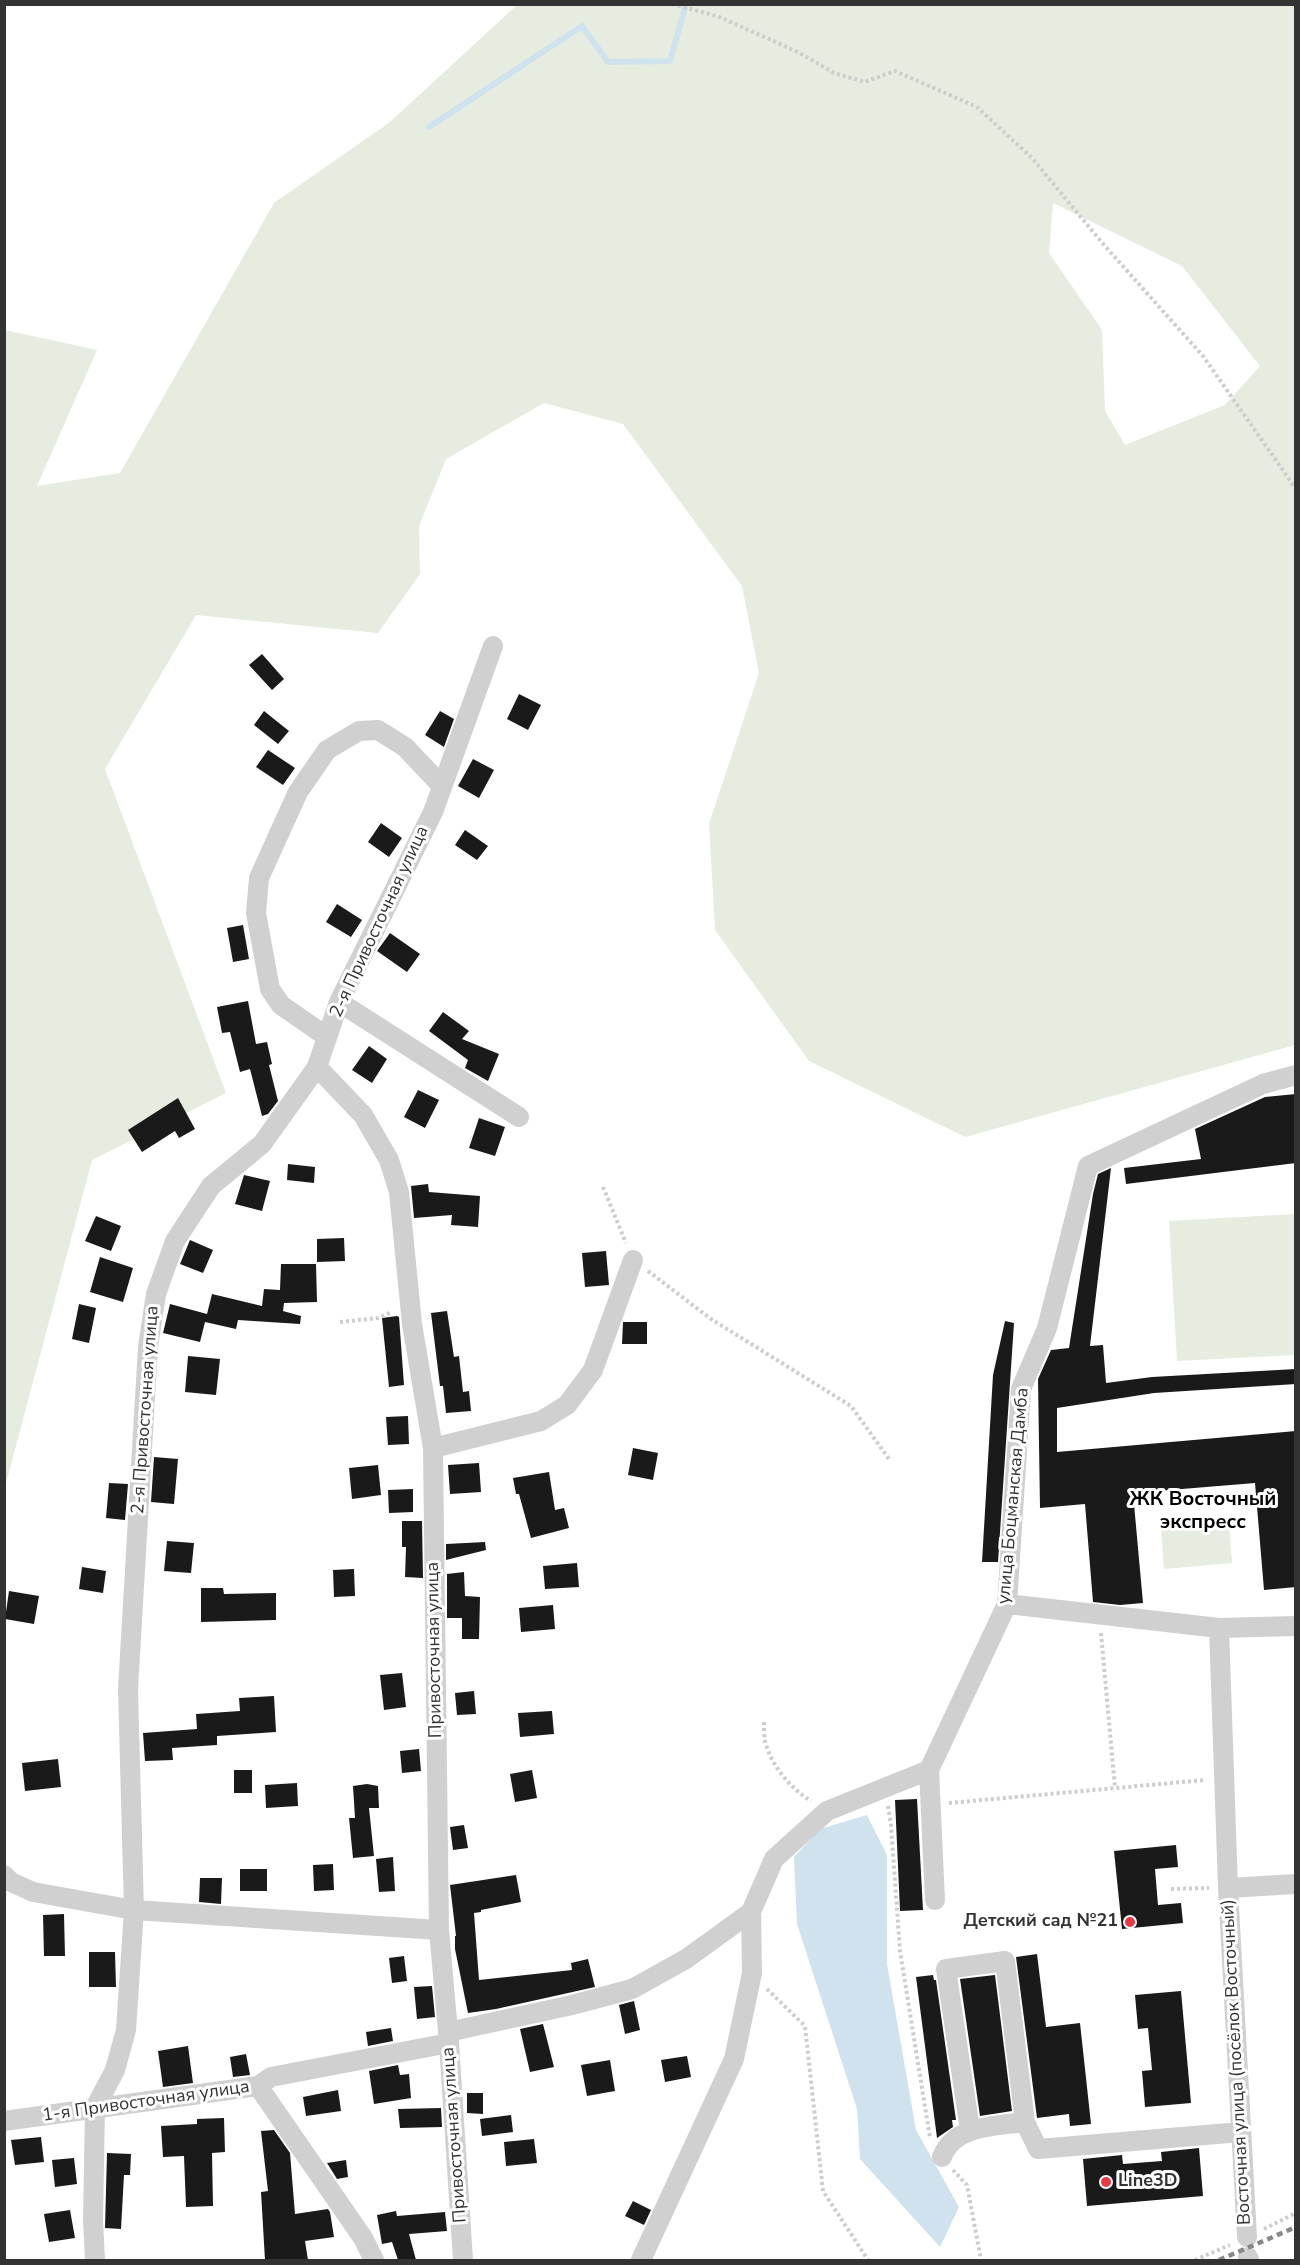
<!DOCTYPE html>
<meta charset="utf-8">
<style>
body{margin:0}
#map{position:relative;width:1300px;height:2265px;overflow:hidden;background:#fff;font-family:"Nunito Sans",sans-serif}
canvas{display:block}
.frame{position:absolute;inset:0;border:6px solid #333;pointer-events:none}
</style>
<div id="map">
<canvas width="1300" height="2265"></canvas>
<div class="frame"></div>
</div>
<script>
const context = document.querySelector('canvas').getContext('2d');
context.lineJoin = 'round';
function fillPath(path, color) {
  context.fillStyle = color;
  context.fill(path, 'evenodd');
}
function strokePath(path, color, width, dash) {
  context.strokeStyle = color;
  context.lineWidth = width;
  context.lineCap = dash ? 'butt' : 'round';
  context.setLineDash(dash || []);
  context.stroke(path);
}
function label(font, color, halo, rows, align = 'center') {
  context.font = font + ' "Nunito Sans",sans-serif';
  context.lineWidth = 6;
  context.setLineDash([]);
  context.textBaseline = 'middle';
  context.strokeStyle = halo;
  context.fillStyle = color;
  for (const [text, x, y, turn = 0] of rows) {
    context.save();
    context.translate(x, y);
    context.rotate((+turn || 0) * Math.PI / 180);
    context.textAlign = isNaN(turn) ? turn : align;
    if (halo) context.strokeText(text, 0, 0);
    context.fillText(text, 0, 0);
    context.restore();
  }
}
const green = new Path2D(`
 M517,5h778v1040l-330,92 -156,-76 -94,-131 -6,-106 50,-151 -17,-87 -119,-162 -79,-21 -98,56 -27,67 1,48 -42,59 -182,-18 -91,154 121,324 -134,67 -87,327v-1157l92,20 -60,136 83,-13 154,-270 116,-81zM1053,203l129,63 78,100 -35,39 -100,40 -20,-34 -3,-81 -53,-77z
 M1295,1214v141l-118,6 -8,-140z
 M1229,1523l3,40 -68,6 -3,-41z`);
const water = new Path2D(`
 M867,1815l20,40v109l29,166 43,77 -19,40 -80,-88 -3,-50 -60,-185 -3,-67 26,-28z`);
const stream = new Path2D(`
 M429,127l153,-101 26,36 62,-1 16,-57`);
const building = new Path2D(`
 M262,654l22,25 -12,11 -23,-25z
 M519,694l22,11 -13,25 -21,-11z
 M264,711l25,20 -11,13 -24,-19z
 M440,711l14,8 -10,28 -19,-12z
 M268,750l27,18 -12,17 -27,-18z
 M473,759l21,11 -15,28 -21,-12z
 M381,823l21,15 -13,19 -21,-15z
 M465,830l23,16 -11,14 -22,-15z
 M337,904l25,16 -11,17 -25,-15z
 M243,925l6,34 -16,3 -6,-34z
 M390,933l30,21 -13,18 -30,-21z
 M248,1001l8,43 11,-2 5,22 -3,1 9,36 -10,13 -6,2 -12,-47 -10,3 -10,-40 -8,1 -5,-26z
 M443,1012l26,19 -7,8 37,15 -11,27 -23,-13 3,-8 -39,-29z
 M369,1046l18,13 -15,24 -20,-13z
 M418,1090l21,10 -14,28 -21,-11z
 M1296,1094v69l-170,21 -2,-16 77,-9 -6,-30 70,-32z
 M178,1098l17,31 -16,9 -4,-7 -33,21 -14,-22z
 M479,1118l26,9 -10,29 -26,-8z
 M288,1164l27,3 -1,16 -27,-3z
 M1111,1168l-21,178 13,-1 3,38 46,-6 144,-8v15l-142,9 -97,15v44l239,-21v156l-32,3 -9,-107 -122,10 10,110 -23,2 -27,-3 -8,-98 -45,4 -2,-129 13,-29 18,-2 24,-154 5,-20z
 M244,1175l26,6 -8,30 -27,-7z
 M428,1184l1,8 51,4 -2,31 -27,-2 1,-10 -38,3 -3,-32z
 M96,1216l25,10 -10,25 -26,-10z
 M344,1238l1,23 -28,1v-23z
 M190,1240l23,10 -10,23 -23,-9z
 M606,1251l3,34 -24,2 -3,-34z
 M100,1257l33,11 -10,34 -33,-10z
 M281,1264h35l1,38 -33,1 -1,8 18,5 -1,8 -62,-4 -2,9 -31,-7 7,-28 50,12 2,-17 16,1z
 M79,1304l17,4 -7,35 -17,-4z
 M170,1304l37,10 -7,28 -37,-9z
 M447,1311l7,46 5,-1 4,36 6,-1 2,20 -25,2 -3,-27h-3l-9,-73z
 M397,1316l2,1 5,68 -15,2 -7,-69z
 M1005,1321l9,2 -16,239h-16l11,-187z
 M623,1322h24v22h-25z
 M188,1356l32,3 -4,36 -31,-3z
 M408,1416l1,28 -21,1 -2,-28z
 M633,1448l25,5 -5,27 -25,-5z
 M154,1457l24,2 -4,45 -23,-2z
 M479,1463l2,29 -31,2 -2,-29z
 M378,1465l3,30 -29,4 -3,-31z
 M549,1472l6,38 9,-2 5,20 -38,10 -12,-44h-3l-3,-16z
 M109,1483l19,1 -3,36 -19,-2z
 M413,1489v23l-24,1 -1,-23z
 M402,1521h20l1,57 -18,-1 1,-30h-4z
 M167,1541l27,2 -3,30 -27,-2z
 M485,1542l1,8 -40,10v-16z
 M577,1563l2,24 -34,2 -2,-23z
 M82,1567l24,4 -3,22 -24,-4z
 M354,1569l1,27 -21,1 -1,-27z
 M464,1572l1,24 15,1 -1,42h-17v-21h-15v-44z
 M201,1588h22l1,6 52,-1v27l-75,2z
 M9,1591l30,5 -5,28 -29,-5z
 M553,1605l2,24 -34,3 -2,-24z
 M402,1673l4,34 -22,3 -4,-35z
 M474,1691l2,23 -19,1 -2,-22z
 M274,1696l2,36 -59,4v9l-45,3 1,12 -28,1 -2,-28 54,-4 -1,-15 44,-3 -1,-13z
 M552,1711l2,23 -34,3 -2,-24z
 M419,1749l2,22 -19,2 -2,-22z
 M58,1759l3,28 -36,4 -3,-28z
 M234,1770h18v23h-18z
 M532,1770l5,28 -22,4 -5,-28z
 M297,1783l1,23 -32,2 -1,-23z
 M367,1784l11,2 1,22h-10l5,48 -21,2 -4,-40h6l-2,-32z
 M917,1799l6,111 -23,1 -5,-111z
 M464,1825l4,23 -15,2 -3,-23z
 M1176,1845l2,22 -23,2 3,36 23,-2 2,20 -61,6 -8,-78z
 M393,1857l2,34 -16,1 -3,-33z
 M333,1864l1,26 -20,1 -1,-26z
 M240,1869h27v22h-27z
 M516,1875l5,27 -40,8v2l-7,1 5,67 93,-10 -1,-7 17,-4 7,28 -99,22 -28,4 -13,-64v-13h1l-6,-51z
 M200,1878h22l-1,26 -22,-2z
 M64,1914l1,42h-21l-1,-41z
 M89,1952h26l1,35h-27z
 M1037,1954l9,73 34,-4 11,101 -21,2 -1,-12 -32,4 -21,-161z
 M404,1956l3,25 -15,2 -3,-25z
 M933,1975l1,5h2l20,140h-4l1,7 -16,11 -21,-161z
 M995,1975l17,136 -32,5 -20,-137z
 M432,1986l3,31 -18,2 -3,-32z
 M1181,1991l10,112 -46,4 -3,-36 10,-1 -4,-42 -10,1 -3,-34z
 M634,2001l6,29 -15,4 -6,-29z
 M543,2024l11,43 -24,5 -10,-43z
 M391,2028l2,13 -25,5 -2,-14z
 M188,2046l5,37 -30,4 -5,-36z
 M246,2054l4,21 -17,2 -3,-20z
 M687,2056l4,21 -26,5 -4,-22z
 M610,2060l5,31 -28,5 -6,-31z
 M398,2065l2,10 9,-1 2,24 -37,6 -5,-33z
 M338,2090l3,21 -35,5 -3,-19z
 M467,2093h16v21l-16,-1z
 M441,2108l1,19 -42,1 -2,-19z
 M511,2115l2,17 -31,4 -2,-17z
 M224,2118l1,34 -13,1 1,53 -27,1 -2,-51 -21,1 -2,-31 36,-2v-5z
 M274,2130l16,23 5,61 33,-5 2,3 4,25 -29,4 3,19h-43l-4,-68 7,-1 -7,-60z
 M41,2137l3,25 -29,3 -4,-25z
 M534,2139l3,24 -31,3 -2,-24z
 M1199,2148l4,48 -116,10 -4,-47 39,-4 1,9 39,-3 -1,-9z
 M107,2153l24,1 -1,21h-6l-3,54 -16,-1z
 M74,2158l3,26 -22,3 -3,-27z
 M346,2160l2,17 -11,2 -10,-16z
 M633,2201l18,9 -7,15 -19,-9z
 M70,2210l5,28 -26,4 -5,-28z
 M396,2211l1,5 48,-4 2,19 -38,3 7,26h-18l-6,-18 -10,2 -5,-29z`);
const path = new Path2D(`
 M672,4l45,12 81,36 36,21 31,9 30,-11 82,36 55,51 72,87 99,111 93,133
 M603,1187l23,56
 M648,1271l63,48 140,87 38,53
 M340,1322l38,-4 14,-6
 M1101,1633l14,155
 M764,1722c0,6 0,13 1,19 6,24 25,47 46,60
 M949,1803l256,-23
 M888,1806l3,19 9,126 30,187
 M1171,1889l38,-1
 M767,1989l38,37 18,165 45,69
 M953,2170l14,15 14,75
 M1264,2229l32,-16
 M1195,2260l35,-15`);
const minor = new Path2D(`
 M339,1002l180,115
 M327,1037l-46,-32 -11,-16 -14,-76 3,-35 39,-86 29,-42 32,-19 19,-1 27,17 36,38
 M317,1067l46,48 26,45 10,32 13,132 21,124 6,482 10,113 14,217
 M433,1448l108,-27 26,-16 26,-35 40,-110
 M1007,1604l212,24 77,-2
 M1219,1628l9,260 19,349
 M929,1770l6,130
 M4,1875l7,7 22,10 101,18 305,20
 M1228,1888l68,-4
 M448,2032l124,-27 60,-16 54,-30 65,-47
 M258,2086l105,152 11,22
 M4,2121l254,-35 13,-9 178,-34
 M970,2130l-24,-161 59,-8 20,161 13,27 203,-17
 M942,2157c12,-32 54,-31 83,-35
 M1248,2257l1,3
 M95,2260l-2,-40 2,-112 20,-38 11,-40 8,-120 -6,-221 20,-342 8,-53 19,-53 36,-55 51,-42 55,-77 22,-65 94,-190 60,-166
 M641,2260l93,-201 18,-86 -1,-61 23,-53 53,-48 102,-41 78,-166 14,-215 26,-61 41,-162 175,-82 33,-9`);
const rail = new Path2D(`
 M1219,2260l77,-33`);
const markers = [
 [1130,1922,6,"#e63946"],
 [1106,2182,6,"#e63946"]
];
const streetNames = [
 ["2-я Привосточная улица",380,922,-65],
 ["2-я Привосточная улица",146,1410,-86],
 ["улица Боцманская Дамба",1014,1496,-85],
 ["Привосточная улица",435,1650,-91],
 ["Восточная улица (посёлок Восточный)",1237,2062,-93],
 ["1-я Привосточная улица",146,2102,-8],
 ["Привосточная улица",455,2135,-94]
];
const poiNames = [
 ["Детский сад №21",1118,1922],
 ["Line3D",1118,2182,"left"]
];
const neighbourhoodNames = [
 ["ЖК Восточный",1203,1500],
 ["экспресс",1203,1523]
];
fillPath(green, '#e6ecdf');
fillPath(water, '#cfe2ee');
strokePath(stream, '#cfe2ee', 6);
fillPath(building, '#1a1a1a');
strokePath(path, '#cdcdcd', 4, [3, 3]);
strokePath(minor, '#d0d0d0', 20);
strokePath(rail, '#888', 4.5, [6, 4.5]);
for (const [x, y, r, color] of markers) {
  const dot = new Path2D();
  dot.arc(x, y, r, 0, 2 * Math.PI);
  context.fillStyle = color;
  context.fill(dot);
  strokePath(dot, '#fff', 2);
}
label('18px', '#333', '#fff', streetNames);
label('bold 18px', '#333', '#fff', poiNames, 'right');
label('bold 20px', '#000', '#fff', neighbourhoodNames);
</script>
